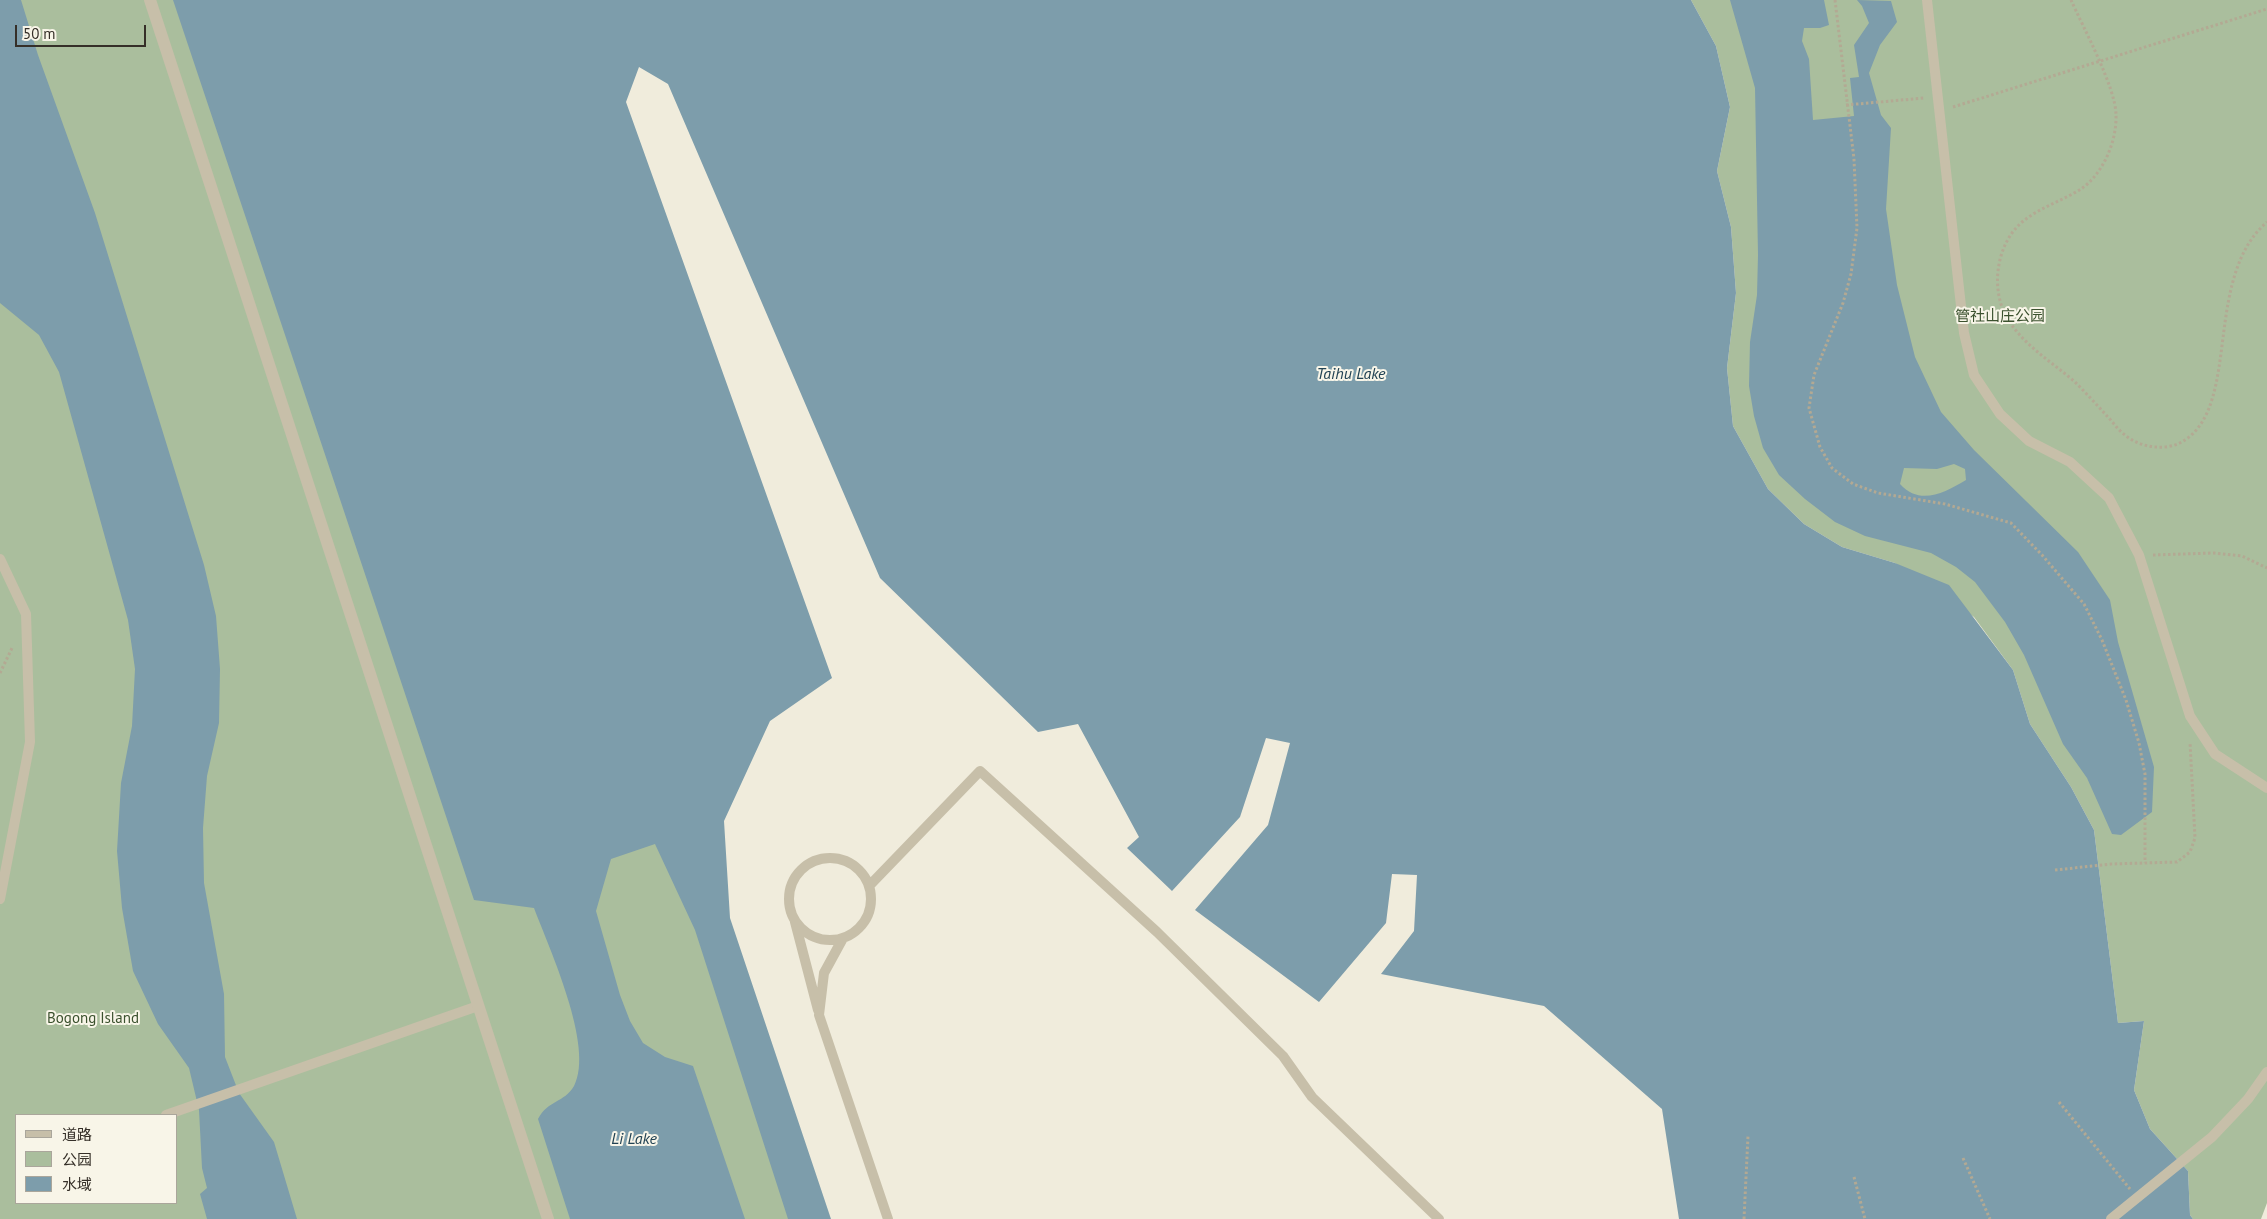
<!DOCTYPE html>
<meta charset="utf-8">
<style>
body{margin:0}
#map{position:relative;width:2267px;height:1219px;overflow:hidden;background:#f0ecdc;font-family:"PT Sans","Noto Sans SC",sans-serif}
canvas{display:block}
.legend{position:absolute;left:15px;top:1114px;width:162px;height:90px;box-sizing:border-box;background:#f8f5e8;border:1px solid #aaa69b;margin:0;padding:6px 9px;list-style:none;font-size:15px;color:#352f28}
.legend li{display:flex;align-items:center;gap:10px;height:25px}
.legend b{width:25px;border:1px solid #aaa69b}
.scale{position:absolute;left:15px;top:25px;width:131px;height:22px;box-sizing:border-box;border:2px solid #352f28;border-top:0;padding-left:6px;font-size:15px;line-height:18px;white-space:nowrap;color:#352f28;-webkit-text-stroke:4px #f8f5e8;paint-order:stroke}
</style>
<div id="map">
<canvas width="2267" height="1219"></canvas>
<ul class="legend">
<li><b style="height:6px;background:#c7bfa9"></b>道路</li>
<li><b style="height:14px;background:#aabe9d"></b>公园</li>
<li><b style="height:14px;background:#7d9dab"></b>水域</li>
</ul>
<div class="scale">50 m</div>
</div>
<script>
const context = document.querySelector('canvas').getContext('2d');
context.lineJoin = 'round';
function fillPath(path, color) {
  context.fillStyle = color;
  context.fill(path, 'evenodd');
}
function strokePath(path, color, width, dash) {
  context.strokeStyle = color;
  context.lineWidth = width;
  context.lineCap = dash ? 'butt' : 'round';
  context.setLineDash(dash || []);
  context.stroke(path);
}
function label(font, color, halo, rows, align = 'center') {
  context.font = font + ' "PT Sans","Noto Sans SC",sans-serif';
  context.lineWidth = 4;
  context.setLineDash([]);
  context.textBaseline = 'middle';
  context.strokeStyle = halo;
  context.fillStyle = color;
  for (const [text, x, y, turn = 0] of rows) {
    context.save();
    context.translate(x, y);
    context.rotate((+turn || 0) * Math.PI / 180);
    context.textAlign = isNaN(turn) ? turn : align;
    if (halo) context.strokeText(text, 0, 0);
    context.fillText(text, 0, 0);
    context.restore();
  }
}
const green = new Path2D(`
 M0,0h204l494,902 99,317h-524l-57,-172 -22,-240z
 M1691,0h576v1203l-6,16h-68l-3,-4 -2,-44 -38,-42 -16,-39 10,-69 -26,2 -24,-193 -23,-43 -41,-63 -17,-54 -39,-53 -79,-54 -53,-16 -38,-23 -36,-35 -35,-63 -6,-58 9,-75 -5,-66 -14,-56 13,-64 -14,-61z
 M0,292l43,25 109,349 78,553h-230zM16,1115h160v88h-160z`);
const water = new Path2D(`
 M0,0h21l17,55 57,158 109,352 12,51 4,53 -1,54 -12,53 -4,52 1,55 20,111 1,63 14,36 35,49 23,77h-90l-7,-25 7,-6 -5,-20 -3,-58 -10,-42 -31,-44 -25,-53 -11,-63 -5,-57 4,-68 11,-57 3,-57 -7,-49 -69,-248 -20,-37 -39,-32z
 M173,0h1518l25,46 14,61 -13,64 14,56 5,66 -9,75 6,58 35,63 36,35 38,23 53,16 54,22 64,85 17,54 41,63 23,43 24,193 26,-2 -10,69 16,39 38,42 2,44 3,4h-514l-17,-110 -118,-103 -163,-32 33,-43 3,-56 -25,-1 -6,49 -67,79 -124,-92 73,-85 22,-82 -24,-5 -26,79 -68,74 -45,-43 12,-11 -61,-113 -40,8 -158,-154 -212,-494 -29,-17 -13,35 206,576 -62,43 -46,100 6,97 101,301h-43l-93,-289 -40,-86 -44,15 -15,52 24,84 10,26 13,22 22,14 28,9 52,153h-175l-32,-100c10,-19 26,-16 36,-33 21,-39 -25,-138 -40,-178l-60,-8z
 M1730,0h94l5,25 -9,3h-16l-2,13 7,18 4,61 41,-4 -4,-38 9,-1 -5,-32 15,-22 -7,-17 -5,-6 34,1 6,21 -17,23 -11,28 12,42 10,13 -5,81 11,76 18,72 26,55 33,38 104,102 32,48 8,42 36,125 -2,45 -31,23 -9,-1 -25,-56 -24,-34 -39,-89 -19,-33 -30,-40 -19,-15 -25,-14 -66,-17 -30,-14 -30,-23 -26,-24 -16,-27 -9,-32 -5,-30 1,-44 7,-47 1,-40 -3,-167zM1954,464l11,5 1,11c-22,13 -46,26 -66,4l4,-16 33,1z`);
const path = new Path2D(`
 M1835,0l19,159 3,69 -6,46 -8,29 -29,72 -5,33 11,39 12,21 21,16 25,9 67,11 66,19 31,32 42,49 18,36 24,60 13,43 6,31v89
 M2071,0c12,27 45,88 45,115 1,26 -13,59 -35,74 -19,12 -43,19 -60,34 -26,23 -31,70 -12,98 17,26 43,41 66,61 11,11 22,23 32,34 6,6 11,14 18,19 15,13 43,17 60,5 56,-37 18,-163 82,-218
 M1846,105l78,-7
 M1953,107l314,-98
 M2153,555l61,-2 28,3 25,12
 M0,673l13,-27
 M2055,870l56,-6 66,-2 13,-10 5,-14 -5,-96
 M2059,1102l71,87
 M1963,1158l27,61
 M1854,1177l11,42
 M1744,1219l4,-83`);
const service = new Path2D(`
 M1927,0l37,333 10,42 26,39 29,27 41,21 39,36 30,57 51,161 25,38 52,34
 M0,559l26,55 4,128 -30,157
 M789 899a41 41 0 1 1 82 0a41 41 0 1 1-82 0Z
 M870,885l110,-114 177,161 126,124 29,41 127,122
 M795,922l23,88
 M842,940l-18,33 -5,42 69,204
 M166,1115l312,-109
 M2111,1219l101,-82 36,-38 19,-27`);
const minor = new Path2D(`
 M150,0l398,1219`);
const parkNames = [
 ["管社山庄公园",2000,317],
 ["Bogong Island",93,1019]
];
const waterNames = [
 ["Taihu Lake",1351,374],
 ["Li Lake",634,1139]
];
fillPath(green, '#aabe9d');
fillPath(water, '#7d9dab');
strokePath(path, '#b3a993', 3, [2.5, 2.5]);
strokePath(service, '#c7bfa9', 10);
strokePath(minor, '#c7bfa9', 12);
label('15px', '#3b512e', '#f8f5e8', parkNames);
label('italic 16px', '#214253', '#f8f5e8', waterNames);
</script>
